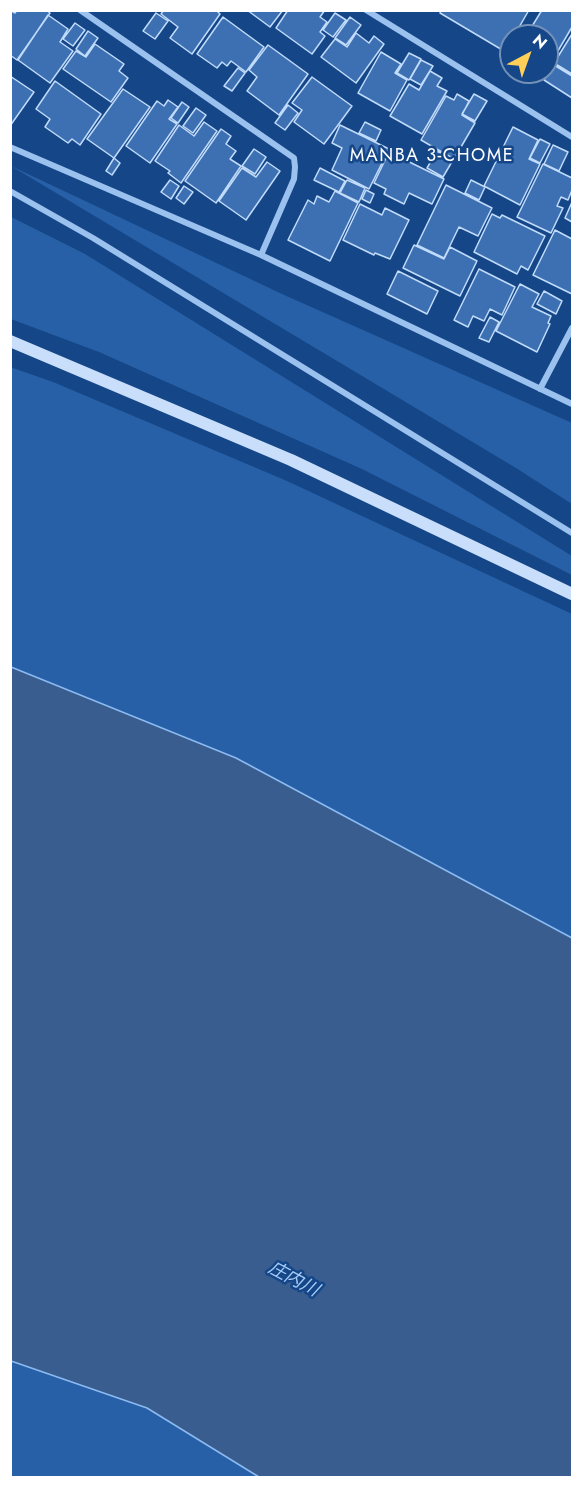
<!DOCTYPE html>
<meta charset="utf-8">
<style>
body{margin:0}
#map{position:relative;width:583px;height:1488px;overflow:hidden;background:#154788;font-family:Jost,sans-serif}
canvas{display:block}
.frame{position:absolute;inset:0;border:12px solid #fff;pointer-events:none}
.north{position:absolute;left:499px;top:24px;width:60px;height:60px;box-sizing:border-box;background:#154788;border:2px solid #7391b8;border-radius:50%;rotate:41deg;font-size:16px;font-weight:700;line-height:24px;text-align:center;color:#fff}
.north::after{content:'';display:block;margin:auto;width:21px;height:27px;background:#ffcf58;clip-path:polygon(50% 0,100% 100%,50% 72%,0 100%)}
</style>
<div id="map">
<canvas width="583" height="1488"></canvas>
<div class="frame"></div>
<div class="north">N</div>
</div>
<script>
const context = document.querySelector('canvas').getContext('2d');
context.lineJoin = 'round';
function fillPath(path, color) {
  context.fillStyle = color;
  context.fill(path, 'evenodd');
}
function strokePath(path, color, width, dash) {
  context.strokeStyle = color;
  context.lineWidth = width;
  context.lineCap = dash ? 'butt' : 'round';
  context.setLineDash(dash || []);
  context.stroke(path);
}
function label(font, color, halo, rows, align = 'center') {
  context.font = font + ' Jost,"Noto Sans JP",sans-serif';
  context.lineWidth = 5;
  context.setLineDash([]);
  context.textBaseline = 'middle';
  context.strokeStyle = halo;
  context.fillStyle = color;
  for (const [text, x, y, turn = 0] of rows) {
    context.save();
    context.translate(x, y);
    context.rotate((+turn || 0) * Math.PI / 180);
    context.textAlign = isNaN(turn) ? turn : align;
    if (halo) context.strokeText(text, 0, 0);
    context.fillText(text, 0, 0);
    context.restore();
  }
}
const green = new Path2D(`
 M11,166l271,128 290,129v81l-56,-36z
 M11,217l74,37 487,302v19l-210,-106 -263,-117 -88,-33z
 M10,367l43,15 234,99 285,133v324l-336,-180 -225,-91z
 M11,1361l136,47 112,69 -248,1z`);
const water = new Path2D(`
 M11,667l225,91 336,180v539h-313l-112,-69 -136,-47z`);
const building = new Path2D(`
 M10,10l5,3 2,-3h29l4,3 -33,47 -7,-5z
 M164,10h52l4,4 -28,40 -22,-16 8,-11 -17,-13z
 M247,10h36l-13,17z
 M288,10h37l-5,7 7,5 -7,10 5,4 -13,18 -36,-26z
 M441,10h88l-15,26h-3v4l-7,11 -64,-38z
 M542,10h30v17l-20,34 -5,-3v-22h-21z
 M156,13l12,8 -13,18 -12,-8z
 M335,13l11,7 -13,17 -10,-7z
 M48,15l20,14 -8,13 13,9 -23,32 -32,-23z
 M223,17l41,30 -18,25 -15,-11 -4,5 -5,-4 -5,6 -20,-14z
 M350,17l11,8 -15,20 -11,-7z
 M75,23l10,7 -12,16 -10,-7z
 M88,31l10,7 -13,18 -9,-7z
 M356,33l13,10 5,-7 10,8 -28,39 -35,-26 14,-18 12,8z
 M572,34v40l-18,-11z
 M95,44l29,20 -5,7 9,7 -17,24 -48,-33 13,-18 10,6z
 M268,45l40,29 -29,41 -32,-24 10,-14 -8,-7z
 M381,52l20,12 -6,9 12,7 -17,31 -32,-18z
 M409,53l12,6 -12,21 -12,-7z
 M421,60l12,6 -12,19 -11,-6z
 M554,65l18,11v22l-28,-18z
 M238,68l7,5 -13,18 -8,-5z
 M430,71l12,7 -5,8 10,5 -25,43 -32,-18 19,-32 10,6z
 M10,76l24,16 -24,34z
 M312,77l40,29 -28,38 -30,-22 8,-12 -10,-7z
 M55,81l46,33 -21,31 -8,-6 -4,4 -23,-16 5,-8 -14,-10z
 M123,89l27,18 -36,51 -27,-19z
 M457,94l12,7 -7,14 13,8 -21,36 -33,-19 25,-44 8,4z
 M474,94l13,7 -12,20 -13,-7z
 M168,100l10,7 -9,12 8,5 -27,39 -24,-17 31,-45 7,5z
 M182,102l7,5 -11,16 -7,-5z
 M288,105l10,8 -13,17 -10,-7z
 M196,108l10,7 -13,18 -10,-7z
 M204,122l13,9 -36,52 -13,-10 2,-2 -15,-10 24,-36 15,11z
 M365,122l16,8 -5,11 -17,-8z
 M340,125l49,24 -20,40 -37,-19 10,-22 -10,-5z
 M513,127l25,13 -9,19 11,5 -20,41 -36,-19z
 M221,129l10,7 -5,8 10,7 -6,8 11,7 -25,37 -31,-22z
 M540,139l10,5 -10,19 -10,-5z
 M553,145l15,7 -9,19 -15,-7z
 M254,149l12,8 -11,17 -13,-8z
 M437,151l16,9 -10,17 -16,-9z
 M389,152l55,27 -12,25 -23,-11 -5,11 -20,-10 2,-5 -12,-6z
 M114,158l6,5 -8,12 -6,-4z
 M267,162l13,9 -34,49 -27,-19 23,-33 14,9z
 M543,164l29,14v12l-4,10 -7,-3 -4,9 6,2 -12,25 -34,-16z
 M320,168l25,13 -6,11 -25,-12z
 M170,180l9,6 -8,13 -10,-7z
 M347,180l18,8 -6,14 -19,-9z
 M471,180l14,7 -6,13 -14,-7z
 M446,185l46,23 -14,28 -19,-9 -15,31 -27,-13z
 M184,186l9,6 -9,12 -8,-6z
 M366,190l8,4 -4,9 -8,-4z
 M335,191l23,12 -28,58 -42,-21 20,-40 6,4 3,-8 12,6z
 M572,202v20l-7,-4z
 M360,204l22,11 3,-7 24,12 -19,39 -15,-6 -1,2 -31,-15z
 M492,214l8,4 2,-3 43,21 -17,34 -7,-4 -4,8 -43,-22z
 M555,230l17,9v55l-39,-19z
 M414,245l30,14 6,-12 27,14 -17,35 -57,-28z
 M479,269l36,18 -13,28 -12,-6 -6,12 -11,-5 -5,11 -14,-7z
 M398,271l40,20 -11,23 -40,-20z
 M520,284l19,10 -7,13 19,9 -3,7 2,1 -13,28 -41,-21z
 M544,291l18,10 -6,13 -19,-10z
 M490,317l9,5 -10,20 -10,-4z`);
const street = new Path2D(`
 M80,10l214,148 1,9 -1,12 -33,76
 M366,10l206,127
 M10,147l251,108 311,149
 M10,191l83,47 479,295
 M540,389l32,-61`);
const secondary = new Path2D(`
 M10,341l281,119 281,134`);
const neighbourhoodNames = [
 ["MANBA 3-CHOME",432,157]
];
const waterNames = [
 ["庄内川",293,1280,28]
];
fillPath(green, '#2760a7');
fillPath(water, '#385d8e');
strokePath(water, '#8cbbf2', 1.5);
fillPath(building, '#3d70b2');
strokePath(building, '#c1dbfb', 1.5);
strokePath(street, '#9bc1ef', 6);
strokePath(secondary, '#c8defa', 12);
context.letterSpacing = '1.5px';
label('18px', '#fff', '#154788', neighbourhoodNames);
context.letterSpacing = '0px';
label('italic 18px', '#a6cbf6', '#154788', waterNames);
</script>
